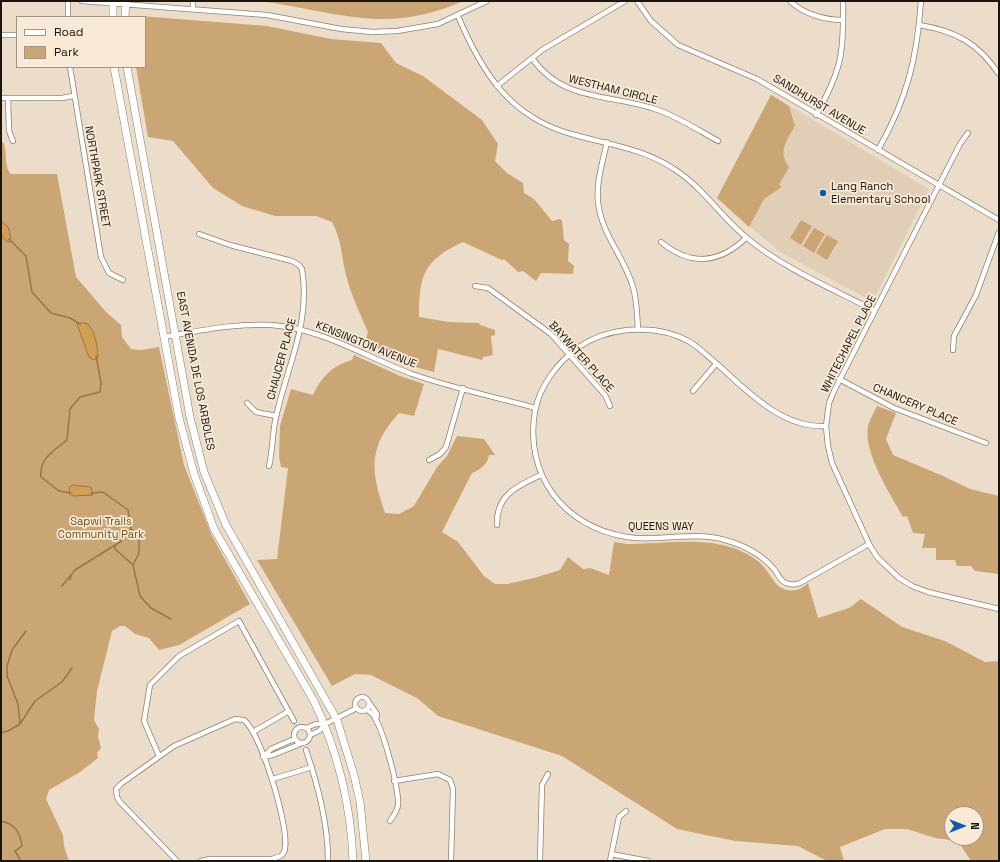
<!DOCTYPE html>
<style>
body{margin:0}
#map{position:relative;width:1000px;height:862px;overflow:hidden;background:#ebddca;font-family:"Space Grotesk",sans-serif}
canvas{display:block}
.frame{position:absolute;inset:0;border:2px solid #1a150f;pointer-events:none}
.legend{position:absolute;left:16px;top:16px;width:130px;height:52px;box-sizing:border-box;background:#f8ead7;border:1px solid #9f9587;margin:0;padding:5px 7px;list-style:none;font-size:12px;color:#1a150f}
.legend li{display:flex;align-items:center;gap:8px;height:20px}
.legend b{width:20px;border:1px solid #9f9587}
.north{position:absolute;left:944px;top:806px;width:40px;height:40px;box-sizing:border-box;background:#f8ead7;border:1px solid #9f9587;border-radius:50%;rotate:90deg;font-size:11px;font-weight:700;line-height:16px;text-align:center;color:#1a150f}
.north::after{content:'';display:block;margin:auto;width:14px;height:18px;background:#0e59a8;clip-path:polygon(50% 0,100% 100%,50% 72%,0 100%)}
</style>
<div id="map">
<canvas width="1000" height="862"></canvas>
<div class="frame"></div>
<ul class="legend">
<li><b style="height:5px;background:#fff"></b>Road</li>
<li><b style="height:11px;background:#cba675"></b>Park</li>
</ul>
<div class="north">N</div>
</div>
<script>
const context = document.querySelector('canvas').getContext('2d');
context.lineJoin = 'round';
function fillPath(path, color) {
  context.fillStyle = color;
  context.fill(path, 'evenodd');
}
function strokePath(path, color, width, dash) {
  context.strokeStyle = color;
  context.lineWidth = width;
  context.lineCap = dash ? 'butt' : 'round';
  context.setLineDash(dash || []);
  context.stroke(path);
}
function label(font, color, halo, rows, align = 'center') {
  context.font = font + ' "Space Grotesk",sans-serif';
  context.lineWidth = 3.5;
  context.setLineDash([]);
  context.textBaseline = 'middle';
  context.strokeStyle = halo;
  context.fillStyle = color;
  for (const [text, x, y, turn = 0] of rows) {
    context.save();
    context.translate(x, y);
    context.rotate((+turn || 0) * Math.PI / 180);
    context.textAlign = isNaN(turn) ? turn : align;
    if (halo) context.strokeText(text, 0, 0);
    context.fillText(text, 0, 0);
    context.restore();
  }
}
const built = new Path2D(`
 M771,95l158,94 -54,108 -7,2 -88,-47 -63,-54z`);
const green = new Path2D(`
 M259,1h204c-78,35 -126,10 -204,0z
 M140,16l127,10 64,13 50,4 15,20 27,13 59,44 16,24 -3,17 12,12 16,10 1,10 10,6 18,22 8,-2 2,2 2,19 5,4 -1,17 6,5 -1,8 -32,-1 -5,8 -13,-10 -5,1 -14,-13 -2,1 -39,-18c-39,18 -44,33 -44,75l30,5 30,1 1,2 15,5v5l-4,1 2,19 -10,2 -1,3 -44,-11 -4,23 -19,-5 -50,-25 3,-10c-8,-19 -17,-37 -22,-57 -5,-21 -4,-34 -14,-53l-16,-6h-41l-33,-10 -29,-18 -40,-47 -25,-4 -12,-70h9v-50z
 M771,95l18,11 6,20c-9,15 -17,26 -6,41l-10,18 3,2 -18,12 -15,28 -32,-29z
 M1,142h2c5,9 0,24 8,32h46l19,103 30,35 15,13 1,12 9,12 10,1 18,-3 25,118 28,71 38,68 -71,41 -20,5 -10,-12 -14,-4 -10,-8h-5l-8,5 -15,60 -3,29 5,9 -1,8 3,11 -4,5 1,5 -18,14 -31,18 -3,9 17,36 1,11 5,15h-68z
 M801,220l11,6 -11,19 -11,-7z
 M814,228l11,6 -11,19 -11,-7z
 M827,235l11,6 -11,19 -11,-7z
 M354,355l46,21 24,8 -10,32 -15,-3c-32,35 -28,58 -14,100l14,1 15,-8 23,-39 10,-11 10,-20 27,3 11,16h-6c-1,9 -9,15 -17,18l-30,59 16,10 26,34 11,8h12l27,-6 26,-8 8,-13 15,12 7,-1 19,7 5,-33 13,2c42,0 96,-12 132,18 8,7 12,16 19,24 11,7 21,6 30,-3l10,35 31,-10 12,-9 41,28 43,14 40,21 14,-1v200h-28l-13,-20 -23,-3 -28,-9h-22l-45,18 4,14h-17l-29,-15 -63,-5 -58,-12 -115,-73 -124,-40 -21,-18 -46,-23 -16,-1 -23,12 -75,-126 20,-1 11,-91 -7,-1 -2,-10 1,-31 11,-37 22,6c8,-18 20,-30 39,-35zM952,814h24v24h-24z
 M877,406l19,7 -10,26 7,16 50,21 27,13 29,7v78l-24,-3 -4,-5h-14l-2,-6h-19v-12h-14l3,-14 -12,-1 -6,-17 -4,1c-13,-23 -40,-65 -35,-91 2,-7 6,-14 9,-20z`);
const water = new Path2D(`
 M1,221l7,6 3,11 -2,4c-9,-3 -8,-12 -8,-21z
 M83,323l5,1c8,10 9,21 10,33l-4,3 -5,-3 -12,-33z
 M73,485l18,2 2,8 -20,1 -3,-2 -1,-6z`);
const stream = new Path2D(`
 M9,239l17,17 6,36 19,21 19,5 10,6
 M71,493l-12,-2 -18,-14c-2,-19 13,-26 26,-37l3,-31 10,-12 20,-5 1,-9 -5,-27
 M131,529l4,3 4,7v14l-6,12 7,31 11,12 20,11
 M115,545v4l18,16
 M70,580l1,-5 4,-5 45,-28 11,-13 -3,-19 -25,-18 -12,1
 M62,586l8,-10
 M20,724l-2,-20 -11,-28v-10l5,-16 14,-19
 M1,733l7,-2 12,-7 15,-23 27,-19 10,-14
 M1,821c14,3 19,11 21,25l-7,5 6,10`);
const minor = new Path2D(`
 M82,1l185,14 74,14 31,3 25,-1 41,-7 49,-23
 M637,1l14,20 27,24 79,34 242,141
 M790,1c13,13 35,19 53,19
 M193,8v-7
 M458,16c24,57 53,103 117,119 36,10 71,14 102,36 27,18 45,47 70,67 34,29 88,52 128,73
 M68,17v-16
 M919,25c37,6 59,18 80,49
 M1,35h16
 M532,58c30,44 79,36 123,51 22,7 43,21 63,32
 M70,67l31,190 8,16 14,7
 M497,86l45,-36 83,-49
 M1,98h61l11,-2
 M8,98l1,33 4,10
 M816,115c26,-45 28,-63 27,-114
 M968,133l-8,11 -126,247 -5,12 -3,23 2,20 4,17 37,81 8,13 22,21 13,8 16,6 71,17
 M607,142c-4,19 -11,40 -9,60 4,34 26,54 35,85 4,13 4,28 5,42
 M878,150c29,-51 39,-91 43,-149
 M199,234l31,11 62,16 7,4 3,4c9,54 -15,97 -26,148 -4,16 -3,33 -7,49
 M661,242c29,24 58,22 85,-4
 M475,286l13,2 63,46 54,61 5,11
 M163,337c36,-6 72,-14 109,-12 51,4 94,32 140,49 40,14 83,23 124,34
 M953,350l1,-14 22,-41 23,-63
 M839,379l55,29 92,35
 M693,391l23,-27
 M247,403l9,9 20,4
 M826,426c-44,3 -80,-36 -110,-63 -9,-7 -16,-15 -26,-21 -19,-11 -41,-14 -63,-12 -17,2 -34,7 -48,17 -21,15 -39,38 -44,64 -11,63 28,116 92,126 31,5 65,-6 98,3 18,5 37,15 49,29 4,5 6,12 12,14 5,2 9,2 14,0l69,-39
 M429,460l11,-6 6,-7 17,-59
 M497,525c-1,-30 20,-39 44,-50
 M355 704a7 7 0 1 1 14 0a7 7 0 1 1-14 0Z
 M370,704l7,10 -1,6
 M367,710c3,2 7,5 8,8 9,15 24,70 23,87 -1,7 -5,11 -8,16
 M294 735a8 8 0 1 1 16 0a8 8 0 1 1-16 0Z
 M306,728l10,-4h9l32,-16
 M253,732l36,-21
 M310,735l9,-4 6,-6
 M306,750c12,36 22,73 22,111
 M159,756l-15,-35 6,-36 29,-29 60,-35 55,100
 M263,757l10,-2 27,-11
 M263,757l8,-8 23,-10
 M273,779l39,-12
 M394,781l44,-7 12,6 3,9 -2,72
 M611,854l37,7
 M177,861l-57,-59 -3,-5 -1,-8 6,-6 52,-37 61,-27 9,1c17,13 45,106 41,128 0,3 -2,6 -4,8l-9,3h-62l-9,2
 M540,861l2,-76 6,-11
 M610,861l9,-44 7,-6`);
const secondary = new Path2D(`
 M113,17v-16
 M125,17l1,-16
 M114,67l65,351 15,56 20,55 100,172c24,51 37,104 39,160
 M127,67l63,350 14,55 22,53 111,195 17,55 6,27 6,59`);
const markers = [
 [823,193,4,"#0e59a8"]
];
const streetNames = [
 ["WESTHAM CIRCLE",613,90,14],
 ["SANDHURST AVENUE",819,105,31],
 ["NORTHPARK STREET",97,177,80],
 ["WHITECHAPEL PLACE",849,344,-63],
 ["KENSINGTON AVENUE",366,345,22],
 ["BAYWATER PLACE",581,357,48],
 ["CHAUCER PLACE",282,359,-75],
 ["EAST AVENIDA DE LOS ARBOLES",195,371,79],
 ["CHANCERY PLACE",915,405,23],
 ["QUEENS WAY",661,527]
];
const poiNames = [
 ["Lang Ranch",831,187],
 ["Elementary School",831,200]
];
const parkNames = [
 ["Sapwi Trails",101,522],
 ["Community Park",101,535]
];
fillPath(built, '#e1ceb7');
fillPath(green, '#cba675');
fillPath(water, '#d29f55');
strokePath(water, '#9b7640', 1);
strokePath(stream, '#9b7640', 1.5);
strokePath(minor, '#8e8170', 6);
strokePath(secondary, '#8e8170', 8);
strokePath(minor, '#fff', 4.5);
strokePath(secondary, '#fff', 7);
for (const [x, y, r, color] of markers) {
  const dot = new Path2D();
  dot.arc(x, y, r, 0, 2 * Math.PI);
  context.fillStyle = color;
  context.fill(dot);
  strokePath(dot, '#f8ead7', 1.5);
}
label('11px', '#1a150f', '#f8ead7', streetNames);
label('11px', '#1a150f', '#f8ead7', poiNames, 'left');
label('11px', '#725018', '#f8ead7', parkNames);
</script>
